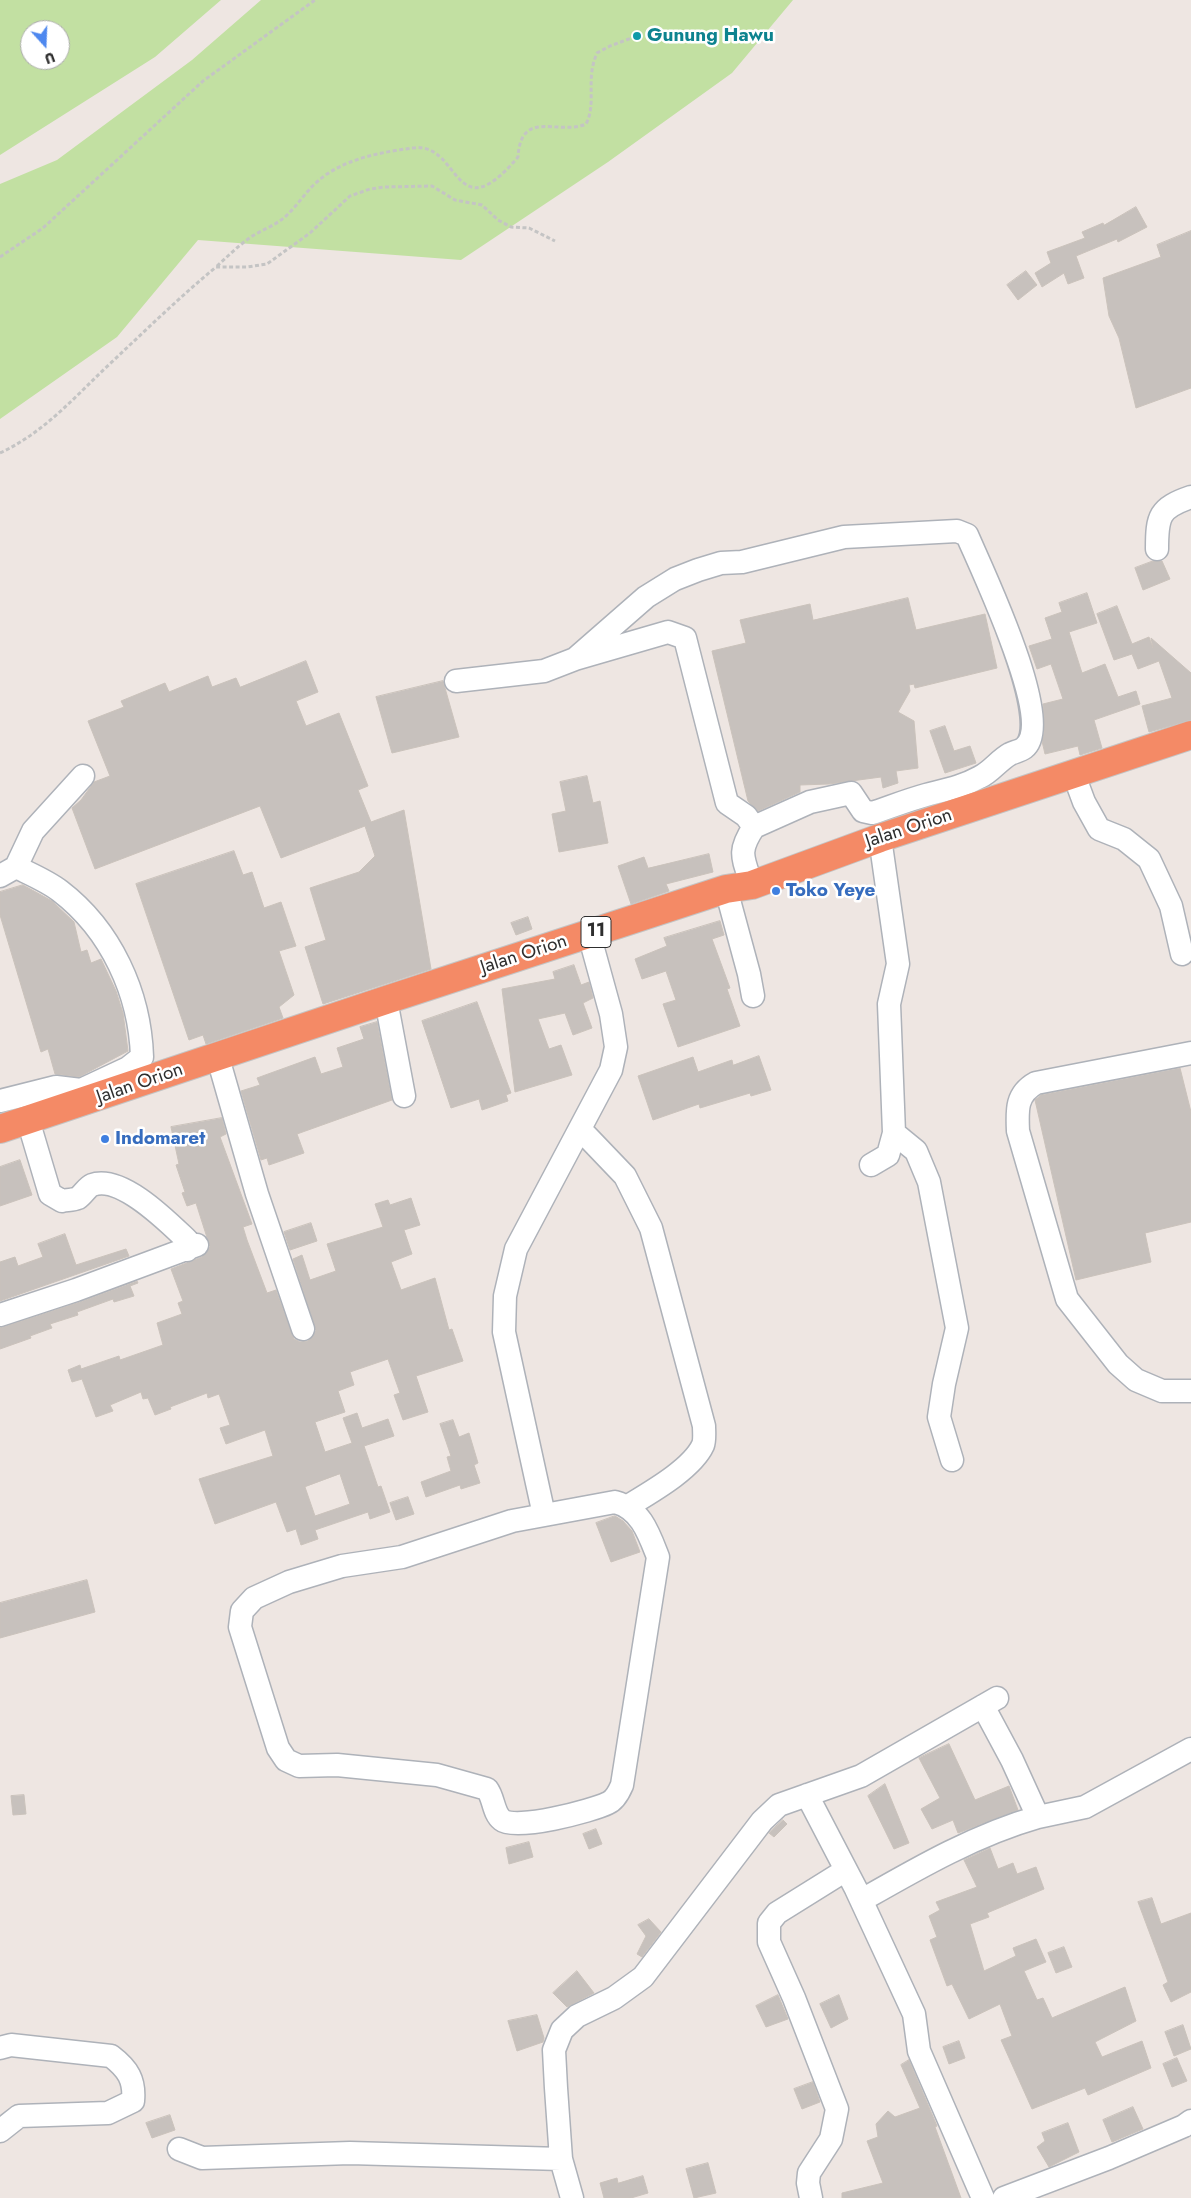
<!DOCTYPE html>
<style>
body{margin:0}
#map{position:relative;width:1191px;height:2198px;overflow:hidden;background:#eee6e2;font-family:Jost,sans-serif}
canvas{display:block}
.north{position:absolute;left:20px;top:20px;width:50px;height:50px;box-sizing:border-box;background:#fff;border:1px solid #ababab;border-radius:50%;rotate:160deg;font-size:14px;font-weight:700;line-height:20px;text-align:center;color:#2e2e2e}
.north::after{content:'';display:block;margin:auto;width:18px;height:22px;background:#4e88ef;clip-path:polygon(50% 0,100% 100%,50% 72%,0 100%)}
</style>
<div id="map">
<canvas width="1191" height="2198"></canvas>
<div class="north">U</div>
</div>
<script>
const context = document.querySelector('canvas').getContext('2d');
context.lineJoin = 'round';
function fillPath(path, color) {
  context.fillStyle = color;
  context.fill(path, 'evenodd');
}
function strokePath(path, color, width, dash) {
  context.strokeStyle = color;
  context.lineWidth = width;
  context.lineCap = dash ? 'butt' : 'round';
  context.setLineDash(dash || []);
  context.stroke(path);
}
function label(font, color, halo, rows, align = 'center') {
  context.font = font + ' Jost,sans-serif';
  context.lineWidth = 5;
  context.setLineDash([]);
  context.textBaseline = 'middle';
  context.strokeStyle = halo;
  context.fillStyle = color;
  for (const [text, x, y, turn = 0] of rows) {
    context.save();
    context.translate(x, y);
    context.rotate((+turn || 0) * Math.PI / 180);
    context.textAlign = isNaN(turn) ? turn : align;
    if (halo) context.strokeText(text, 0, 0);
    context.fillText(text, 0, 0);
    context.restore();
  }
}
const green = new Path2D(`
 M0,0h221l-66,57 -155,98zM30,30h30v30h-30z
 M261,0h532l-61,73 -124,89 -147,98 -263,-20 -81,97 -117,82v-235l57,-24 135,-100z`);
const building = new Path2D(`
 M1136,207l11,20 -29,15 -1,-3 -41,17 8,22 -16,6 -4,-11 -22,14 -7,-14 16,-10 -4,-11 38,-14 -3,-6 21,-9 1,2z
 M1191,231v157l-55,20 -17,-70 -10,-22 -6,-38 58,-21 -4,-12z
 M1026,271l11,14 -19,15 -11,-15z
 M1153,561h9l8,18 -27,11 -8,-22z
 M1087,593l10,30 -28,9 13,41 23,-9 13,33 18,-6 4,13 -46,16 8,28 -22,7 -2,-9 -33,8 -3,-13 2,-8 -1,-29 20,-5 -12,-35 -14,5 -8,-23 23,-7 -7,-21 17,-6 -3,-9z
 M908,598l8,32 69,-16 12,54 -82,20 -1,-4 -5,1 1,6 -12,21 16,9 4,47 -22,3 2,12 -15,5 -2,-11 -52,7 -29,1v7l-42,19 -10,-10 -36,-150 34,-8 -6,-23 70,-16 3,16z
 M1117,606l15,38 17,-7 4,11 -2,-10 40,35v47l-42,12 -7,-26 30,-8 -13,-37 -21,8 -6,-15 -18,6 -17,-46z
 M306,661l12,31 -22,9 10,25 33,-13 29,73 -10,4 13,32 33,-12 27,159 -108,35 -18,-57 21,-7 -16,-52 49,-16 16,-16 -10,-30 -84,32 -21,-52 -165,63 -23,-61 9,-8 13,-18 16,-6 -22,-55 36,-14 -3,-6 44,-18 4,9 39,-16 4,11 24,-9 4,9z
 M443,681l16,56 -67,16 -16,-56z
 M945,726l9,25 16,-5 6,17 -31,10 -15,-42z
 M587,776l6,27 7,-2 8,42 -49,9 -7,-38 14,-3 -6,-29z
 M234,851l9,24 9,-3 12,36 17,-6 15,44 -17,5 15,44 -15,12 4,11 -77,26 -3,-9 -14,5 -53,-156z
 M709,854l4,18 -47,12 3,7 -38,13 -13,-38 26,-9 4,11z
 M23,885l29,16 22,21 7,30 6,-2 4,13 10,-4 15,32 7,22 5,38 -49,26 -24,-3 -7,-25 -7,3 -41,-137v-23z
 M528,917l4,12 -16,6 -5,-12z
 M720,921l4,14 -12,4 18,49 -3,1 13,37 -62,21 -15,-43 13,-4 -10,-29 -24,8 -7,-20 32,-13 -3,-8z
 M574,965l7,20 8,-3 4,16 -10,5 9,25 -19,7 -8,-22 -27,6 11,30 12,-4 11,30 -57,17 -13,-103 53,-10 -2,-7z
 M477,1002l34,91 -5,2 2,6 -26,9 -3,-11 -28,9 -29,-87z
 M377,1022l15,78 -95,34 7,19 -35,12 -2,-7 -6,2 -20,-69 19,-6 -3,-7 58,-21 6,17 22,-7 -6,-19 27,-9 -4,-12z
 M759,1056l12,34 -20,6 -1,-3 -50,15 -1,-4 -46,16 -15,-44 55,-19 5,15 34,-12 1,5z
 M1180,1068l11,44v110l-46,11 6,29 -75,18 -41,-180 6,-5z
 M222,1118l4,16 -6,3 32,87 -9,3 4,13 20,53 9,-3 18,49 6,3 8,-1 8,-10 -23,-72 9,-4 8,25 26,-9 -9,-27 56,-17 -8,-23 13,-4 2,5 21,-7 9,27 -16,5 8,24 -21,8 10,28 34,-12 14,52 3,-1 11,32 -47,15 12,36 -25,8 -9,-25 6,-2 -12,-34 -38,13 4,13 -16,6 7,21 -30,10 10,30 27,-9 -9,-25 14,-5 5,15 26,-9 6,17 -30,10 14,41 3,-1 9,26 -20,7 -2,-7 -53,18 3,9 -17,6 -5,-16 -9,3 -11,-30 -61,22 -16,-45 74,-23 -8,-26 -39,14 -6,-16 10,-3 -11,-31 -11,4 -1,-5 -37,14 1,2 -16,6 -7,-17 -5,1 -2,-7 -31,13 3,6 -17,6 -14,-38 -10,3 -4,-12 12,-5 1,4 38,-13 1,4 43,-15 -6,-22 25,-9 -4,-11 5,-2 -12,-32 31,-12 8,-10 -14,-44 -9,3 -5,-13 3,-1 -9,-27 3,-1 -8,-37zM340,1474l10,30 -35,12 -10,-29z
 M20,1160l12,35 -32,11v-39z
 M311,1223l6,18 -27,9 -6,-18z
 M65,1234l11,31 50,-16 3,7 -129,45v-39l15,-5 3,9 25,-9 -5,-13z
 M137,1281l1,2 -8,3 4,10 -20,6 -1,-3 -36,13 1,3 -28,9 2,4 -22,8 1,2 -31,11v-21l80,-26z
 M453,1420l6,17 10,-4 9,30 -4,2 6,18 -19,6 -1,-4 -34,12 -5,-15 30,-11 -4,-14 4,-1 -11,-32z
 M408,1497l6,17 -18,6 -6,-17z
 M615,1516l8,5 9,10 8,21 -29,10 -15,-39z
 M87,1580l8,32 -95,26v-35z
 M949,1744l26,56 34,-14 9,24 -60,23 -5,-13 -21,9 -11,-20 19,-11 -21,-40z
 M885,1784l24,59 -15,6 -26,-53z
 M24,1795l2,19 -13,1 -2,-19z
 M783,1820l4,4 -13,13 -5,-4z
 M596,1829l6,15 -13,5 -6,-15z
 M529,1842l4,15 -24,7 -3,-16z
 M990,1848l8,21 15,-6 4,11 19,-7 8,22 -57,24 2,4 -19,7 14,47 32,-15 -3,-8 23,-9 10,23 -22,9 13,29 6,-2 9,20 73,-31 11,34 -41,21 7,15 40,-16 9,27 -63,27 -3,-7 -53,21 -31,-69 11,-4 -12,-32 -31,15 -17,-35 -5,2 -17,-46 7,-3 -8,-21 11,-6 -4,-8 41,-15 -13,-27z
 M1152,1898l9,26 30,-11v79l-20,10 -8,-17 5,-3 -30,-80z
 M649,1919l12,13 -19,25 -5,-3 9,-18 -8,-11z
 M1064,1947l8,20 -16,6 -8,-20z
 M577,1971l17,22 -27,14 -14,-14z
 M778,1995l10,24 -22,8 -10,-21z
 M839,1995l9,24 -17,9 -11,-24z
 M537,2015l7,23 -1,4 -26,9 -9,-30z
 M1183,2025l8,24 -17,7 -9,-24z
 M959,2041l6,17 -16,6 -6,-17z
 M1177,2058l10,23 -15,6 -9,-23z
 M909,2060l28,66 -2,1 26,71h-119v-5l41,-10 -16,-42 11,-4 -2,-13 12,-13 7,6 25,-9 -19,-43z
 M813,2082l7,20 -18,7 -8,-20z
 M1133,2107l10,22 -31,13 -9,-22z
 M170,2115l5,15 -23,8 -6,-15z
 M1068,2123l11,29 -30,15 -12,-20 8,-6 -3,-8z
 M708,2163l8,30 -22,5 -8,-29z
 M643,2176l5,17 -17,5h-27l-4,-15 17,-5 1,5z`);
const path = new Path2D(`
 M0,257l43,-29 160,-147 112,-81
 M217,266c10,-9 20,-19 31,-27 12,-9 28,-13 39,-24 11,-10 19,-24 31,-34 25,-22 63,-29 95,-33 48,-7 40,86 105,9 3,-49 40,-21 68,-33 11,-21 -1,-44 11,-71l13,-7 27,-10
 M0,453c47,-22 77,-59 115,-94 33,-31 66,-63 101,-92h31l20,-3 43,-31 40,-37 20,-7 15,-2 47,-1 23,14 27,5 16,15 13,7 18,1 26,13`);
const minor = new Path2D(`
 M1157,549c0,-33 2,-41 34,-52
 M456,681l88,-10 31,-12
 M1074,775l10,27 15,27 25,10 25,20 22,47 11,48
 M880,838l18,126 -9,40 5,129 22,18 13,31 28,146 -13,56 -5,33 13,43
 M16,867c14,7 31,14 44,24 51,39 80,102 82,166l-14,11 -47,22 -2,9
 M0,876l16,-9 17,-36 50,-55
 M752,885c-9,-27 -15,-33 2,-58l-8,-11 -19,-13 -42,-165 -17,-6 -93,27 71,-62 29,-18 23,-9 23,-7 21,-1 102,-25 113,-6 10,4c14,33 89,188 57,213 -4,3 -10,4 -14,6 -11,6 -19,18 -30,23 -18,10 -35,13 -54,18 -18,5 -36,12 -54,18l-9,-2 -12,-18 -41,9 -56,25
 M726,889l23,85 4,22
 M386,1000l18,96
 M1191,1053l-155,30c-20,11 -19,27 -18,48l49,168 51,65 18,16 26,11h29
 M218,1058l39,136 46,135
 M0,1101l56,-14 25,3
 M28,1120l22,74 12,7c5,-1 11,-1 16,-3 5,-3 9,-11 14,-13 29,-11 76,37 95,55v10
 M580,1129l45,47 26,52 53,198c0,5 1,14 -1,19 -11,24 -52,47 -75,61
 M871,1165l17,-10 6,-22
 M0,1315l76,-25 121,-45
 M615,1502c26,7 34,32 43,55l-36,228c-3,7 -7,15 -14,18 -16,8 -93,28 -106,17 -9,-7 -8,-22 -15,-31l-50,-14 -100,-10 -38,1 -13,-6 -8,-12 -38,-121 2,-16 12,-13 35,-16 53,-16 60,-9 110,-36z
 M544,1515l-40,-183 1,-36 11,-47 95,-179 5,-23 -5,-33 -22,-80
 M983,1706l29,54 26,57 47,-10 106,-58
 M807,1795l49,94 58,125 5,37 64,147
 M862,1900c56,-32 113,-65 176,-83
 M0,2048l11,-3 100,11c17,13 24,24 22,45l-25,12 -89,3 -19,15
 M179,2149l23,9 148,-5 211,6
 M572,2198l-11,-39 -5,-71 -2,-38 8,-20 15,-14 37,-18 29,-21 119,-156 17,-16 82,-29 136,-78
 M811,2198l-3,-15 1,-10 22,-34 6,-30 -43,-111 -25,-56v-19l8,-10 69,-43
 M1004,2198l105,-40 75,-32 7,-5`);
const highway = new Path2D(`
 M0,1129l386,-129 340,-111 26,-4 128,-47 311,-103`);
const markers = [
 [637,36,5,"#0f9aa8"],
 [776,891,5,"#3f7fe0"],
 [105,1139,5,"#3f7fe0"]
];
const shields = [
 [596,932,30]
];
const shieldNames = [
 ["11",596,932]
];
const cultureNames = [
 ["Gunung Hawu",647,36]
];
const streetNames = [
 ["Jalan Orion",909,829,-18],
 ["Jalan Orion",524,955,-18],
 ["Jalan Orion",140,1084,-19]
];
const shopNames = [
 ["Toko Yeye",786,891],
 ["Indomaret",115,1139]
];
fillPath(green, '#c2e0a2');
fillPath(building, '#c7c1bd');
strokePath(building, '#cac2bb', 1);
strokePath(minor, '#aeb2b9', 25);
strokePath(highway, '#c4c4c4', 30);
strokePath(path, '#c4c4c4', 3, [4, 2.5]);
strokePath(minor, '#fff', 22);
strokePath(highway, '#f48a66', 28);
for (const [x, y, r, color] of markers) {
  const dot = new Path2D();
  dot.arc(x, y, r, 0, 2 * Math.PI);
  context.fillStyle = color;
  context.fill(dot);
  strokePath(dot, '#fff', 2);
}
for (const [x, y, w] of shields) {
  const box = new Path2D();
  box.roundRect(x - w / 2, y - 15.5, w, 31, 4);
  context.fillStyle = '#fff';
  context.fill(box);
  strokePath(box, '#2e2e2e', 1);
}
label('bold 18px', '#2e2e2e', null, shieldNames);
label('bold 19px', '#0d838f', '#fff', cultureNames, 'left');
label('19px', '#2e2e2e', '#fff', streetNames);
label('bold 19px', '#366cbe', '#fff', shopNames, 'left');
</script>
